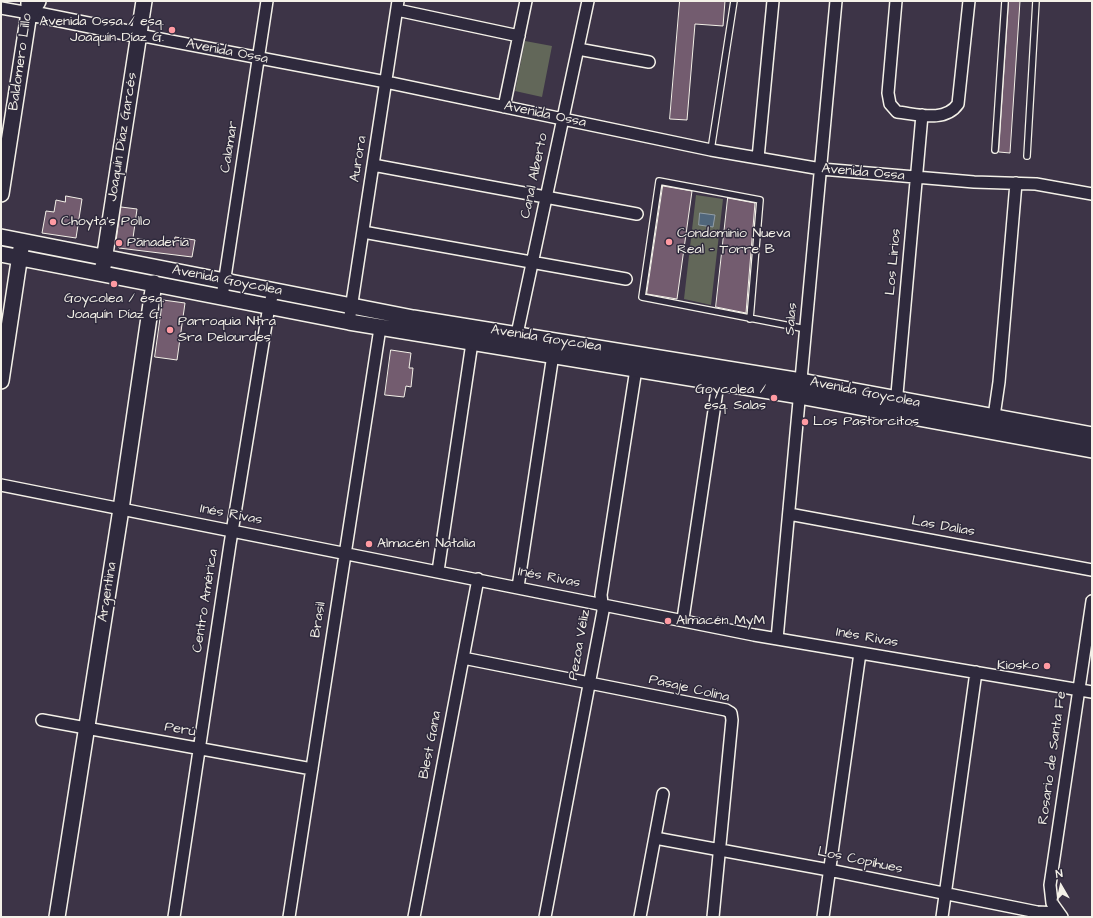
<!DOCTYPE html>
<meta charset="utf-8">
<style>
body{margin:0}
#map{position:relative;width:1093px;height:918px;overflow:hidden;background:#3d3447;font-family:"Architects Daughter",sans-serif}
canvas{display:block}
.frame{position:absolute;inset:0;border:2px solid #f4f1e8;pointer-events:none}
.north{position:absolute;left:1041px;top:866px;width:40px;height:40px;-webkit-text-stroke:3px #2f2a3d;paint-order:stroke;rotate:351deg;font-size:11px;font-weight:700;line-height:16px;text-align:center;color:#f4f1e8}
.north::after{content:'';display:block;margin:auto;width:14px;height:18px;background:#f4f1e8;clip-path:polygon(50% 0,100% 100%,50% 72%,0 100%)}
</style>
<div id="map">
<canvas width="1093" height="918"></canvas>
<div class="frame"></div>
<div class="north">N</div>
</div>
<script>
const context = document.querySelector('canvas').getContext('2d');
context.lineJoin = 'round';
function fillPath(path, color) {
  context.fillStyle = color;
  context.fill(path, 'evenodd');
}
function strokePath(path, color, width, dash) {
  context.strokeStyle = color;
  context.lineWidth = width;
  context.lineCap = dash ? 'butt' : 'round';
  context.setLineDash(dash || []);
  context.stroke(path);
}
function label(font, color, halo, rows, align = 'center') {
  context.font = font + ' "Architects Daughter",sans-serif';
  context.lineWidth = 3;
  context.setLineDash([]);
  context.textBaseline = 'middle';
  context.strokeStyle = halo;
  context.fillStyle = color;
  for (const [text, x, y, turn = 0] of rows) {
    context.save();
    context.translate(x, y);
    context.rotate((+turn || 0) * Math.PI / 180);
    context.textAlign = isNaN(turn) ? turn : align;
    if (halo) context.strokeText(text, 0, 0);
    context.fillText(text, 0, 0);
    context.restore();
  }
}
const green = new Path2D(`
 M525,41l27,5 -10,51 -27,-6z
 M696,195l27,4 -12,106 -27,-6z`);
const water = new Path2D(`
 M700,213l15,2 -2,12 -14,-2z`);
const building = new Path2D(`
 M680,1h45l-2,25 -28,-2 -8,96 -17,-1z
 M1009,1h11l-10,152 -11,-1z
 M663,186l29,5 -15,108 -30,-5z
 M66,196l16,3 -6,39 -34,-5 4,-22 8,1 2,-12 9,2z
 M728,198l27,5 -9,110 -30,-6z
 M121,207l16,2 -4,29 41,6 1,-7 20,3 -3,17 -73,-9 -3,-5z
 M163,300l22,3 -8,57 -22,-3z
 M391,350l20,3 -2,15h4l-2,19 -5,-1 -2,11 -19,-2z`);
const lane = new Path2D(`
 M711,150l23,-149
 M995,150l10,-149
 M1027,156l9,-155
 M750,319l10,-119 -101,-19 -17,116 164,32`);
const street = new Path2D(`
 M896,1l-8,92 2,11 7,8c20,2 48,11 61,-8l11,-103
 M1,8l28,5
 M397,10l122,26
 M139,35l247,47 325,68 110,19 153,13 62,2 56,10
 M578,49l71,13
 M504,107l22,-106
 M758,158l15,-157
 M373,165l264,49
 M363,232l263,47
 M222,297l45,-296
 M349,322l49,-321
 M517,334l71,-333
 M896,405l26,-290
 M993,423l6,-41 17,-199
 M1,485l753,150 338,57
 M789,514l303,56
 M438,571l35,-235
 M518,587l36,-239
 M683,619l36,-242
 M777,639l59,-638
 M463,658l263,52 5,3 1,7 -19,197
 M42,720l270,49
 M655,838l174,32 208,42 22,1
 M174,917l56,-373 39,-238 5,-16
 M289,917l91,-589
 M414,917l64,-338
 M545,917l58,-306 -2,-16 35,-226 3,-7
 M640,917l23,-123
 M823,917l37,-264
 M942,917l34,-245
 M1062,917l-10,-14 -2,-18 42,-284`);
const secondary = new Path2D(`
 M29,13l110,22
 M1,194l28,-181v-11
 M1,237l412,81 388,63 291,54
 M1,254l348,68 451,74 292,54
 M103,267l41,-266
 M1,381l20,-133
 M57,917l64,-408 33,-226`);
const primary = new Path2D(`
 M29,13l8,-12`);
const markers = [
 [172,30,4,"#ff9aa2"],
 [53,222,4,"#ff9aa2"],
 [669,242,4,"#ff9aa2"],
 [119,243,4,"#ff9aa2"],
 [114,284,4,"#ff9aa2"],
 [170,330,4,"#ff9aa2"],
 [774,398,4,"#ff9aa2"],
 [805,422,4,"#ff9aa2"],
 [369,544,4,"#ff9aa2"],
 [668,621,4,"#ff9aa2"],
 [1047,666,4,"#ff9aa2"]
];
const poiNames = [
 ["Avenida Ossa / esq.",164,22,"right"],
 ["Joaquín Díaz G.",164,38,"right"],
 ["Choyta's Pollo",61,222],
 ["Condominio Nueva",677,234],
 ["Real - Torre B",677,250],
 ["Panadería",127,243],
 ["Goycolea / esq.",114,299,"center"],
 ["Joaquín Díaz G.",114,315,"center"],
 ["Parroquia Ntra",178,322],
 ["Sra Delourdes",178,338],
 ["Goycolea /",766,390,"right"],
 ["esq. Salas",766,406,"right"],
 ["Los Pastorcitos",813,422],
 ["Almacén Natalia",377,544],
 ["Almacén MyM",676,621],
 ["Kiosko",1039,666,"right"]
];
const streetNames = [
 ["Avenida Ossa",227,52,11],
 ["Baldomero Lillo",21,62,-82],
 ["Avenida Ossa",545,115,12],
 ["Joaquín Díaz Garcés",123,137,-81],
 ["Calamar",230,147,-81],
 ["Aurora",359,159,-81],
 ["Avenida Ossa",863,173,5],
 ["Canal Alberto",535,176,-78],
 ["Los Lirios",894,262,-85],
 ["Avenida Goycolea",227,281,11],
 ["Salas",792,319,-85],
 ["Avenida Goycolea",546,339,9],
 ["Avenida Goycolea",865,393,11],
 ["Inés Rivas",231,515,11],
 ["Las Dalias",943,527,10],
 ["Inés Rivas",549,578,11],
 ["Argentina",108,592,-81],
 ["Centro América",206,601,-81],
 ["Brasil",319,620,-81],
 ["Inés Rivas",867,638,10],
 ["Pezoa Véliz",580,645,-80],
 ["Pasaje Colina",689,689,13],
 ["Perú",180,730,10],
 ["Blest Gana",431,745,-79],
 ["Rosario de Santa Fe",1053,758,-82],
 ["Los Copihues",860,861,12]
];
fillPath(green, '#626759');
fillPath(water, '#50667b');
strokePath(water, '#929ea7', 1);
fillPath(building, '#735c6f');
strokePath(building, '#f4f1e8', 1);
strokePath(lane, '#f4f1e8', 8);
strokePath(street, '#f4f1e8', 14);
strokePath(secondary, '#f4f1e8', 18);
strokePath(primary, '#f4f1e8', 20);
strokePath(lane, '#2f2a3d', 5.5);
strokePath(street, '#2f2a3d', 11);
strokePath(secondary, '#2f2a3d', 15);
strokePath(primary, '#2f2a3d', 17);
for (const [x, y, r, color] of markers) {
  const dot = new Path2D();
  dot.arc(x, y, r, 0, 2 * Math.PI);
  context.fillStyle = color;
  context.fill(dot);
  strokePath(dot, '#2f2a3d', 1.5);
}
label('14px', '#f4f1e8', '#2f2a3d', poiNames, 'left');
label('14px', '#f4f1e8', '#2f2a3d', streetNames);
</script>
